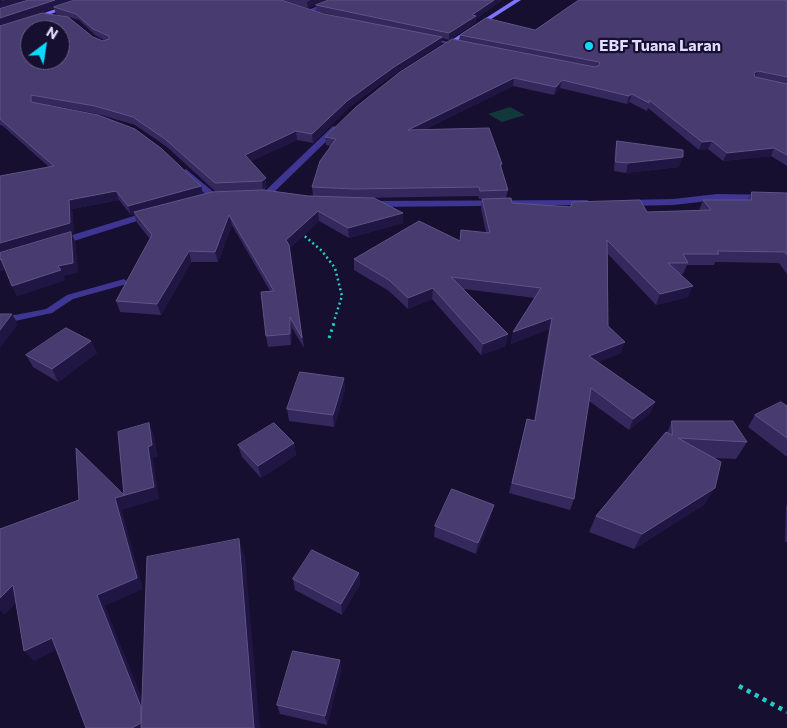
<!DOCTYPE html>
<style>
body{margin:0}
#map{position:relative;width:787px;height:728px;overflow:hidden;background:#160f2f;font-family:Commissioner,sans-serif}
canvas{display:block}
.north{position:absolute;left:20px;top:20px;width:50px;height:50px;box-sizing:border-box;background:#160f2f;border:1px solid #686182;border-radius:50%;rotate:31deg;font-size:14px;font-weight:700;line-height:20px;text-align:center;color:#e2ddff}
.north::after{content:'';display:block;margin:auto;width:18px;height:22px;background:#09dbff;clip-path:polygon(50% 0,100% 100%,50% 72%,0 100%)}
</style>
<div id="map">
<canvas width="787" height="728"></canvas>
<div class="north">N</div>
</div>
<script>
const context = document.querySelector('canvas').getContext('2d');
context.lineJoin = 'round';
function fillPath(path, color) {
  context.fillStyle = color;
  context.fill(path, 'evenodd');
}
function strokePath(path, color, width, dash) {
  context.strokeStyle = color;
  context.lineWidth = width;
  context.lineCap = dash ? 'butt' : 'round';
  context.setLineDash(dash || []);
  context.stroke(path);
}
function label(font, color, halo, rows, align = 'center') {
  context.font = font + ' Commissioner,sans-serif';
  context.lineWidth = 4.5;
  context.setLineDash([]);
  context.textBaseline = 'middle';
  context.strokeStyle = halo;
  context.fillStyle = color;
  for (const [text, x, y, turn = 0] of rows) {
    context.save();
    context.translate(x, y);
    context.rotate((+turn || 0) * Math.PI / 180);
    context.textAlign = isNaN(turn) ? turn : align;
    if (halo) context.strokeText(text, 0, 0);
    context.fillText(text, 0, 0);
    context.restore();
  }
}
const green = new Path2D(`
 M510,107l15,8 -23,7 -14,-8z`);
const pathFar2 = new Path2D(`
 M301,233l21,18 13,17 7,28 -8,25`);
const pathFar1 = new Path2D(`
 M329,338l6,-18`);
const path = new Path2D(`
 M739,686l48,26`);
const lane = new Path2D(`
 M428,38l32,6 2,1 -2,1 -34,-6z
 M124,279l4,3 -1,2 -54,15 -21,14 -37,8h-15v-6h15l31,-6 21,-14z`);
const street = new Path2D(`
 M268,0h8l32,10 24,-10h7l-31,14z
 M333,126l7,2 -71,69h-6v-4z
 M186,169l31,26v4h-6l-28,-25 -1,-2z
 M717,194l70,1v6l-70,-1 -44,5 -48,1 -5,-3 5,-3 48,-1z
 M587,200l5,3 -2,2 -220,2 -5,-3 5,-3z
 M150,211l3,1v4l-92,29h-8l-1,-2 1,-2z`);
const secondary = new Path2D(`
 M82,0h8l-90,32v-4z
 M514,0h7l-69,44 -5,-1z`);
const wall = new Path2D(`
 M0,0l317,12 -1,-7 13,-5h173l-26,19 -1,4 -26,17 -7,-2 -1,6 -47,30 -46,34 -35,35 -16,-3 -46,21 16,25 -3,4 44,6 29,1 -24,-1 -1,-9 18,-41 -4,-1 -1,-8 134,-96 1,-6 75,-5 44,-30h-2h210v166l-16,-10 -48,5 -15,-12 -9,1 -51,-42 -1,3 -18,-9 -2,2 -67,-16 -6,7 -41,-9 -87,43 76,35 -1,6 7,20 -2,8 6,5 58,4 2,-5 75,10 52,-1 4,-11h45l4,-8 35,1v81l-8,-11 -64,-1 -1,3h-27l-4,9h-4l9,23 -32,8 -48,-51v72l13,27 -23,9 57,40 -5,11 -21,17 -40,-29 -15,98 -4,11 -61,-17 18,-74 7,2 15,-92 -38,15 2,-12 22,-34 -71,-9 42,57 -25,9 -49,-56 -24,10 -19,-18 -35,-21v-11l106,-18 26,-9 -5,-23 1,-10h-3l-1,-3 -116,2 41,15v10l-54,15 -30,-17 -29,27 14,100 -12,-20 -1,17 -23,2 -2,-11 4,-45 -38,-66 -14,37h-27l-30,53 -41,-3 -4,-11 34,-62 -13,-16 -3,-9 -3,1 -12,-15 -47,9 2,23 -3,1 4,8 3,31 -15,4 2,4 -48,16 -5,-10 -7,-17 -5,2 49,-104 -46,-41 -3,-1v-99l66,-9 -10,-3 -2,-6 -54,18 14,-21zM319,12l54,12 -49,-10zM69,17l10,3 16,15 9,5 -1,1 -10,-4zM49,105l49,9 37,11 32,22 49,45 -13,2 -2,-8z
 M282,0h45l-19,8z
 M617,141l62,26 -53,6 -12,-2 1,-21z
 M97,353l-39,29 -25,-15 -7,-12z
 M344,378l1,12 -11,37 -45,-6 -2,-12z
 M787,406v51l-39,-30 7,-12z
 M672,421l75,21 -11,17 -23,-1 -8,46 -71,45 -45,-17 7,-16 71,-83z
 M294,443l2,12 -35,23 -19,-21 -4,-12z
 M787,505v37h-2l1,-36z
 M491,517l-15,37 -42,-17 1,-11z
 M359,573l1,11 -18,31 -47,-25 -2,-11z
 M340,660l1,10 -14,55 -47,-11 -3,-9z`);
const shadedWall = new Path2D(`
 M6,0h25l-31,9v-7z
 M55,0h21l-76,26v-8z
 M311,0h16l-19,8 -1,-6z
 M494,0h8l-26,19 -1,4 -26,17v-7l23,-18z
 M442,37l-1,7 -47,30 -46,34 -35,35 -1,-9 35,-33 47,-34z
 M758,71l-3,7 -1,-5z
 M514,78l-1,8 -105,52v-8z
 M562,80l-2,8 -6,7 2,-8z
 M632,94l-3,8 -2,2 2,-8z
 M296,131l1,9 -51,24 -1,-9z
 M712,141l-4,8 -9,1 3,-8z
 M774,148l-3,8 -48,5 4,-8z
 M683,157l-4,10 -53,6 2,-10z
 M266,178l1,8 -4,4 -1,-9z
 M201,186l2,9 -72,20 -3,-9z
 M116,191l3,9 -47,9 2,23 -3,1 4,8 3,31 -15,4 2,4 -48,16 -5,-10 -12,-32v-11l69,-43z
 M318,211l1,10 -32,30 -1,-11z
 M403,213v10l-54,15 -1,-10z
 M229,215l3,10 -14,37 -3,-10z
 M189,251l2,11 -30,53 -4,-11z
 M1,259l5,10 -6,2v-11z
 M693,286l-5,11 -32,8 4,-11z
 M433,288l-1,11 -24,10v-11z
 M12,314l6,10 -18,24v-18z
 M290,317l2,11 -1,17 -1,-11z
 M552,318l-3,11 -38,15 2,-12z
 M508,334l-2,12 -25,9 2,-11z
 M91,341l6,12 -39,29 -6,-13z
 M625,342l-4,11 -35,14 3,-11z
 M344,378l1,12 -11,37 -1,-12z
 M655,402l-5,11 -21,17 4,-11z
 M149,423l5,12 4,22 -5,1 6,41 -37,11 21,79 -38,17 49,122h-22l-35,-133 18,-97 39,-11 -6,-40z
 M294,443l2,12 -35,23 -3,-12z
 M715,488l-10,16 -71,45 8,-15z
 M494,505l-3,12 -15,37 2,-11z
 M239,539l6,18 15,171h-6z
 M359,573l1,11 -18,31 -1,-11z
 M13,585l10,11 -19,19 -4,-5v-12z
 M52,638l10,9 -28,14 -10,-10z
 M340,660l1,10 -14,55 -2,-9z`);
const building = new Path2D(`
 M29,0h26l-55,18v-9z
 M75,0h206l43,14 118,23 -48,30 -47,34 -35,33 -16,-3 -51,24 21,23 -4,3 -47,2 -50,-44 -32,-22 -38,-11 -64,-11v7l67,13 37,14 27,20 39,37 -73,20 -12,-15 -47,9 1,23 -70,20v-67l54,-10 -54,-47v-93l42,-13 26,4 25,20 10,4 6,-2v-3l-16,-7 -17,-15 -22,-7zM30,30h30v30h-30z
 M329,0h165l-22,15 4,1 -27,17 -133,-28z
 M579,0h204l4,1v76l-29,-6 -4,2 1,4 32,7v71l-13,-7 -47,5 -15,-12 -10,1 -53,-42v3l-17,-9 -3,2 -67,-16 -6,7 -42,-9 -106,52 81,-2 13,36h-2l8,26 -28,1 -1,-4 -125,2 -42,-2 8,-26 16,-22 -11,-2 31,-30 44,-35 52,-33 143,28 5,-2 -1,-3 -139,-27 26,-17 49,12z
 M617,141l66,9v7l-55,6 -12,-1z
 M264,190l44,6 66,2 29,15 -55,15 -30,-17 -32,29 3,5 13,93 -12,-21v17l-24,2 -5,-44 13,-1 -45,-76 -14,37 -26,-1 -32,53 -41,-3 36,-66 -18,-23 78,-20z
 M752,192l35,1v62l-2,-3 -68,-1 2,3h-36l5,9h-20l25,23 -33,8 -53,-54 1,86 17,16 -36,14 66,46 -22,17 -42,-31 -17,111 -62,-16 15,-64 8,2 17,-103 -39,14 28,-44 -90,-11 57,57 -25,10 -50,-56 -25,10 -19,-18 -35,-21 65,-38 41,20 1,-11 29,3 -8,-34 29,-1 1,5 59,4 1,-5 68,-2 7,12 64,-2 -8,-10h48z
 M71,232l2,31 -15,3 3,4 -49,16 -11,-27 -1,1v-7z
 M0,314h12l-12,16z
 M66,328l25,13 -39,28 -26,-14z
 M300,372l44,6 -11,37 -46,-6z
 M781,402l6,4v32l-32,-23z
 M672,421h61l14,21 -69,-4 43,24 -6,26 -73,46 -46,-18 70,-84 6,3z
 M149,423l3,22 -4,2 6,40 -39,11 22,80 -40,17 44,112v16l-9,5h-46l-34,-90 -28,13 -11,-66 -13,13v-69l79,-29 -3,-52 48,47 -6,-63z
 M274,423l20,20 -36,23 -20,-21z
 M452,489l42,16 -16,38 -43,-17z
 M239,539l15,189h-113l6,-171z
 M312,550l47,23 -18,31 -48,-25z
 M293,651l47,9 -15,56 -48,-11z`);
const markers = [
 [589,46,5,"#09dbff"]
];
const farPoinames = [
 ["EBF Tuana Laran",599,46]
];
fillPath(green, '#123939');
strokePath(pathFar2, '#25cbc8', 2.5, [2, 3]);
strokePath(pathFar1, '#25cbc8', 3, [2.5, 4]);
strokePath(path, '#25cbc8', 4.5, [4, 5]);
fillPath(lane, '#3e3692');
fillPath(street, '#3e3692');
fillPath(secondary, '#7e74ff');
fillPath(wall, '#34285d');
fillPath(shadedWall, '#201643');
fillPath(building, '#473b6f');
strokePath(building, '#5f5485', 1);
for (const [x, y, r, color] of markers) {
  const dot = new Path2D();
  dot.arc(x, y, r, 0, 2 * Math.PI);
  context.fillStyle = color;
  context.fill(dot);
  strokePath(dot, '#160f2f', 2);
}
label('bold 16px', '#e2ddff', '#160f2f', farPoinames, 'left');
</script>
